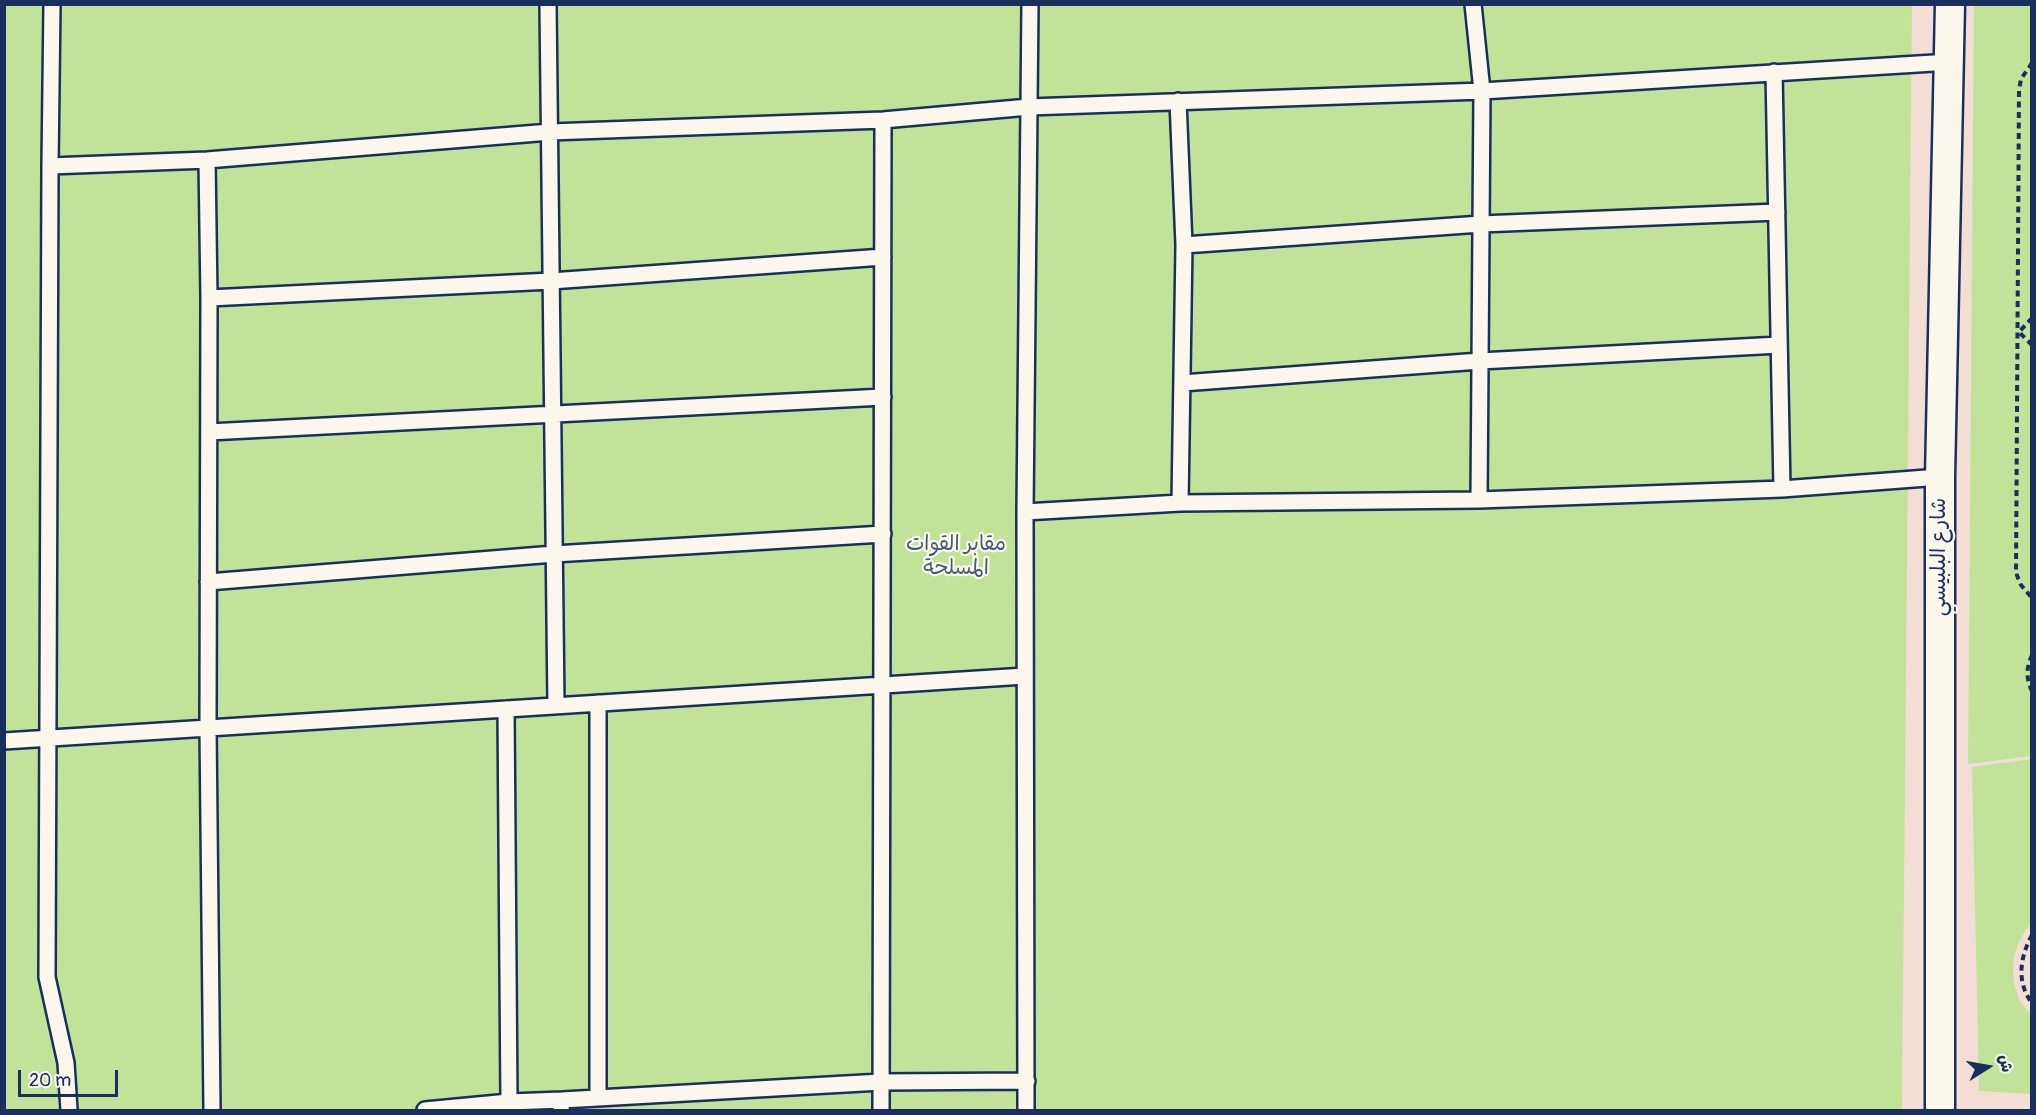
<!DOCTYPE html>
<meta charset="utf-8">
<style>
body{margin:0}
#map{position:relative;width:2036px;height:1115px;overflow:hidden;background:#f2ded4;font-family:Pangolin,"Playpen Sans Arabic",sans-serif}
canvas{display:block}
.frame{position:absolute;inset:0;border:6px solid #1b2f5e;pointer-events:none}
.north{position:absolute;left:1958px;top:1037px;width:60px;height:60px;-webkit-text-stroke:4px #fbf7ec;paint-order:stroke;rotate:79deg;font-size:16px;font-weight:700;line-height:24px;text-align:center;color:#1b2f5e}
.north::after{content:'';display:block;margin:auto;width:21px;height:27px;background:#1b2f5e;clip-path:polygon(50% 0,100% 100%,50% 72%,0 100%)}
.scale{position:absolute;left:18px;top:1070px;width:100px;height:27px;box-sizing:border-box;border:3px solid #1b2f5e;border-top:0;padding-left:8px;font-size:18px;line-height:21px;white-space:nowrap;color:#1b2f5e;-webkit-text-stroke:4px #fbf7ec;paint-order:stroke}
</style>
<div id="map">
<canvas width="2036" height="1115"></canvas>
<div class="frame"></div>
<div class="north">ش</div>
<div class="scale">20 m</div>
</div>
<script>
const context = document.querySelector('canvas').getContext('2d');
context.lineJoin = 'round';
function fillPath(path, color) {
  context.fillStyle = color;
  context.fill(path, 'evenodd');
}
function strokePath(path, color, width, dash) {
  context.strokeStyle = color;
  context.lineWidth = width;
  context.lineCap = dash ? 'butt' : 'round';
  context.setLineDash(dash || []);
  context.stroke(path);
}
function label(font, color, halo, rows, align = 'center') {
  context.font = font + ' Pangolin,"Playpen Sans Arabic",sans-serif';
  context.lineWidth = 4.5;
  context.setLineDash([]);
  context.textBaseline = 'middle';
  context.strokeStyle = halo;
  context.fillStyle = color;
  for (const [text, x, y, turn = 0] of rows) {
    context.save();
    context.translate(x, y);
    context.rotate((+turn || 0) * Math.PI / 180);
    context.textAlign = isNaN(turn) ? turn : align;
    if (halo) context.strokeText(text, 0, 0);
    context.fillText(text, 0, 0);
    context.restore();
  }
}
const green = new Path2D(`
 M5,5h1907l-10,1105h-1897z
 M1974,5h57l1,751 -64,8z
 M2031,759v165c-19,21 -23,51 -11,77 3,5 9,9 11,15 3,8 1,65 0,78l-52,-3 -7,-324z`);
const path = new Path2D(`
 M2032,63l-11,16 -2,11 -3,483 5,12 11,13
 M2032,318l-13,14 13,13
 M2032,655c-6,13 -6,24 0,36
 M2032,935c-12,22 -16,47 0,68`);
const lane = new Path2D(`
 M52,4l-2,162 -3,811 19,86 3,47
 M548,4l8,701
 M1473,4l9,87 -3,409
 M1774,72l8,417
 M1178,101l6,144 -4,258
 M207,160l2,138 -1,429 4,383
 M50,166l157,-6 343,-28 333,-12 146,-13 453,-16 468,-29
 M1184,245l297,-21 296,-12
 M209,298l342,-17 332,-24
 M1182,383l298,-22 299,-16
 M209,432l674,-35
 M1025,512l155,-9 299,-3 303,-11 158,-12
 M208,582l346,-28 329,-20
 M4,741l1021,-65
 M598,1098v-395
 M562,1100l319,-18 146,-1
 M509,1102l53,-2 -1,10
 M425,1110l84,-8 -3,-393
 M881,1110l2,-990
 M1026,1110l-1,-598 5,-508`);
const street = new Path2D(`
 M1940,1110v-633l10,-473`);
const parkNames = [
 ["مقابر القوات",956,545],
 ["المسلحة",956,569]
];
const streetNames = [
 ["شارع البلبيسي",1940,557,-90]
];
fillPath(green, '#c2e29a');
strokePath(lane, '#1b2f5e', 20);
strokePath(street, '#1b2f5e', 33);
strokePath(path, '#1b2f5e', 4, [6, 4.5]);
strokePath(lane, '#fbf7ec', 15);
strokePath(street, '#fbf7ec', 28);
label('21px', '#455c6d', '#fbf7ec', parkNames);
label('21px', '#1b2f5e', '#fbf7ec', streetNames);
</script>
